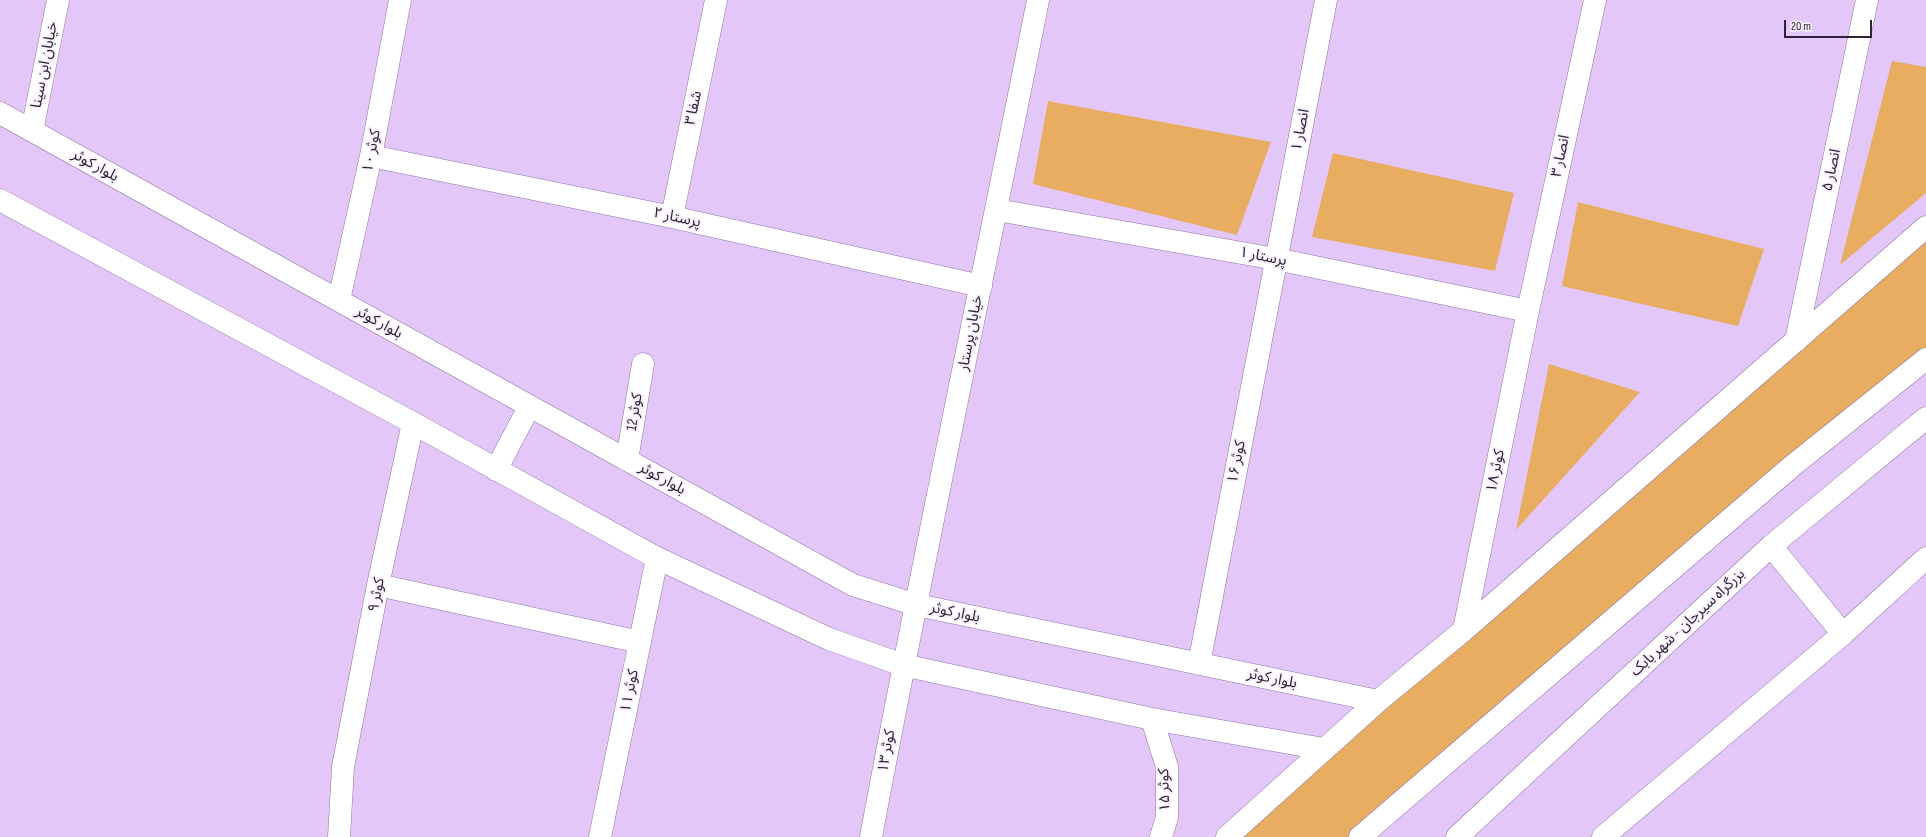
<!DOCTYPE html>
<meta charset="utf-8">
<style>
body{margin:0}
#map{position:relative;width:1926px;height:837px;overflow:hidden;background:#e4c7f9;font-family:"Sofia Sans Condensed",sans-serif}
canvas{display:block}
.scale{position:absolute;left:1784px;top:20px;width:88px;height:18px;box-sizing:border-box;border:2px solid #2e2236;border-top:0;padding-left:5px;font-size:12px;line-height:14px;white-space:nowrap;color:#2e2236;-webkit-text-stroke:3px #f8f2fd;paint-order:stroke}
</style>
<div id="map">
<canvas width="1926" height="837"></canvas>
<div class="scale">20 m</div>
</div>
<script>
const context = document.querySelector('canvas').getContext('2d');
context.lineJoin = 'round';
function fillPath(path, color) {
  context.fillStyle = color;
  context.fill(path, 'evenodd');
}
function strokePath(path, color, width, dash) {
  context.strokeStyle = color;
  context.lineWidth = width;
  context.lineCap = dash ? 'butt' : 'round';
  context.setLineDash(dash || []);
  context.stroke(path);
}
function label(font, color, halo, rows, align = 'center') {
  context.font = font + ' "Sofia Sans Condensed","Noto Sans Arabic",sans-serif';
  context.lineWidth = 4;
  context.setLineDash([]);
  context.textBaseline = 'middle';
  context.strokeStyle = halo;
  context.fillStyle = color;
  for (const [text, x, y, turn = 0] of rows) {
    context.save();
    context.translate(x, y);
    context.rotate((+turn || 0) * Math.PI / 180);
    context.textAlign = isNaN(turn) ? turn : align;
    if (halo) context.strokeText(text, 0, 0);
    context.fillText(text, 0, 0);
    context.restore();
  }
}
const green = new Path2D(`
 M1892,61l34,6v126l-86,72z
 M1048,101l223,41 -34,93 -204,-51z
 M1333,153l181,40 -19,78 -183,-34z
 M1578,202l186,47 -26,77 -176,-40z
 M1926,227v133l-567,477h-136z
 M1549,364l91,28 -124,138z`);
const minor = new Path2D(`
 M0,113l853,472 64,20 461,96
 M32,131l26,-131
 M371,156l301,61 309,69
 M0,200l413,223 244,135 172,81 74,26 249,54 172,30
 M997,210l279,49 252,52
 M672,217l44,-217
 M339,300l32,-144 29,-156
 M1796,341l71,-341
 M627,460l16,-96
 M496,470l33,-63
 M378,585l262,57
 M1464,630l64,-319 67,-311
 M1199,664l127,-664
 M1152,719l15,48v50l-6,20
 M339,837l4,-70 35,-182 35,-162
 M600,837l57,-279
 M871,837c52,-280 112,-558 167,-837
 M1227,837l151,-136 86,-71 462,-403
 M1360,837l431,-370 135,-108`);
const highway = new Path2D(`
 M1771,546l72,88
 M1457,837l314,-291 155,-128
 M1603,837l240,-203 83,-76`);
const streetNames = [
 ["خیابان ابن سینا",45,65,-79],
 ["شفا ۳",694,108,-78],
 ["انصار ۱",1301,130,-79],
 ["کوثر ۱۰",372,151,-79],
 ["انصار ۳",1561,156,-78],
 ["بلوار کوثر",95,166,29],
 ["انصار ۵",1832,170,-78],
 ["پرستار ۲",677,218,12],
 ["پرستار ۱",1263,257,11],
 ["بلوار کوثر",379,323,29],
 ["خیابان پرستار",971,333,-79],
 ["کوثر 12",635,412,-81],
 ["کوثر ۱۶",1237,462,-79],
 ["کوثر ۱۸",1496,471,-79],
 ["بلوار کوثر",662,479,29],
 ["کوثر ۹",377,595,-79],
 ["بلوار کوثر",955,613,12],
 ["بزرگراه سیرجان - شهر بابک",1688,623,-43],
 ["بلوار کوثر",1272,679,12],
 ["کوثر ۱۱",630,691,-79],
 ["کوثر ۱۳",887,751,-80],
 ["کوثر ۱۵",1165,790,-92]
];
fillPath(green, '#e9ad62');
strokePath(minor, '#9075a3', 23);
strokePath(highway, '#9075a3', 23);
strokePath(minor, '#fff', 22);
strokePath(highway, '#fff', 22);
label('15px', '#2e2236', '#f8f2fd', streetNames);
</script>
